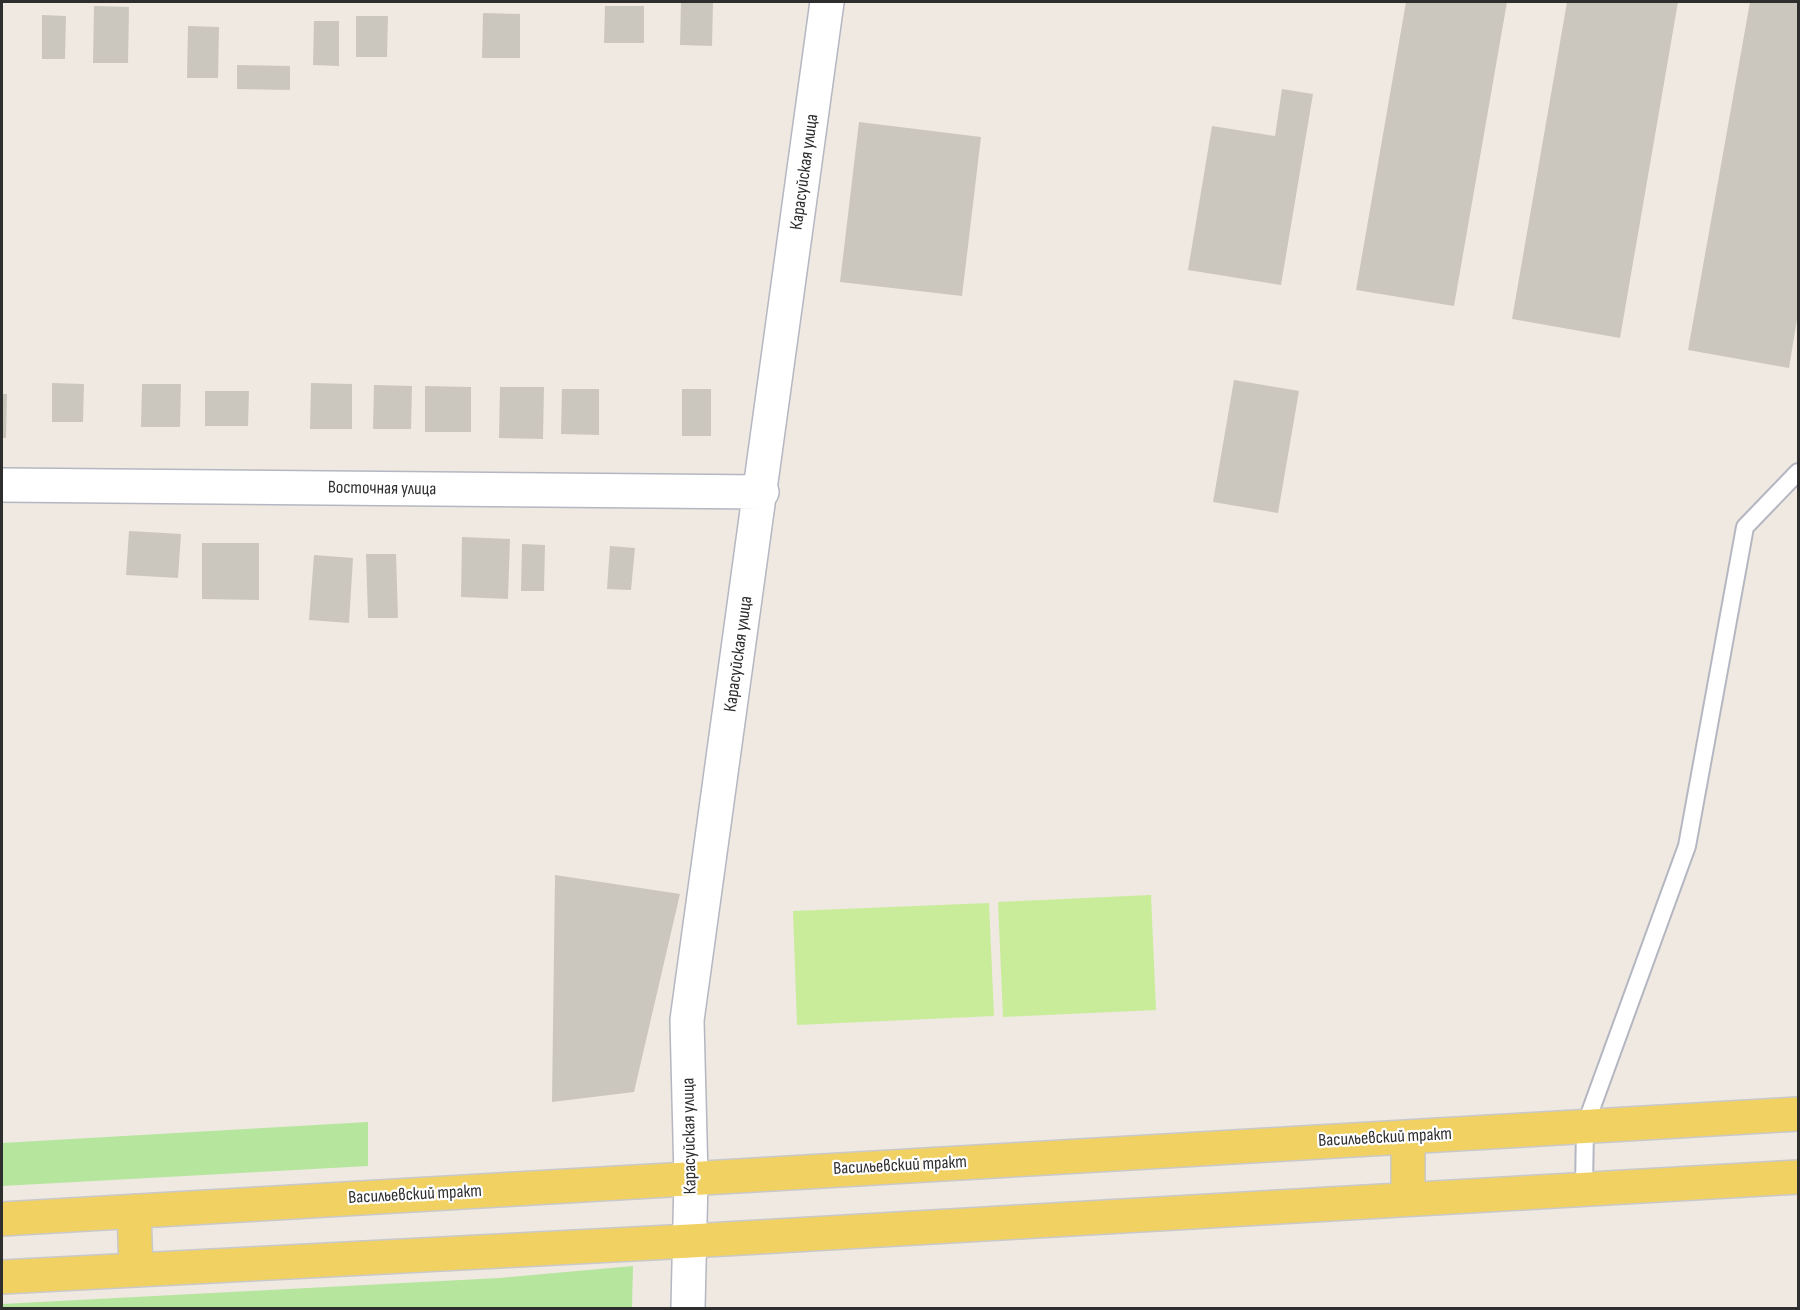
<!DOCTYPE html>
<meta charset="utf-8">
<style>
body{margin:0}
#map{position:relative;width:1800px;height:1310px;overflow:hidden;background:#efe9e1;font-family:"Sofia Sans Condensed",sans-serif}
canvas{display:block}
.frame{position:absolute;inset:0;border:3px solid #2e2e2e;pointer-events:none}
</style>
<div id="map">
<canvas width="1800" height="1310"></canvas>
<div class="frame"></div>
</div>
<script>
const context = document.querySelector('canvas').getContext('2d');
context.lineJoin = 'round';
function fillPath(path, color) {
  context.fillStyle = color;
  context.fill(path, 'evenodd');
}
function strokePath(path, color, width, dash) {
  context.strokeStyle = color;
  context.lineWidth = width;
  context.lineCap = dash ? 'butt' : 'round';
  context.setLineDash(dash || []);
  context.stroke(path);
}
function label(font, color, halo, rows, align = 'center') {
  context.font = font + ' "Sofia Sans Condensed",sans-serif';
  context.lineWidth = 4.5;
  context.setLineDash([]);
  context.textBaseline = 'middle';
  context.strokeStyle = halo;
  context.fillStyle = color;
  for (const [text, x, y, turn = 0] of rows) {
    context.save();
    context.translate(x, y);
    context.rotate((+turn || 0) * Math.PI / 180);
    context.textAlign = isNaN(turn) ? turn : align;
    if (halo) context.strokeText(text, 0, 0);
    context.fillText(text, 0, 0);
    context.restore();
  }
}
const green = new Path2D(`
 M368,1122v44l-366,20v-43z
 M633,1266l-1,42h-630v-4l497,-26z`);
const pitch = new Path2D(`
 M1151,895l5,115 -153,7 -5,-115z
 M989,903l5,113 -197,9 -4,-114z`);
const building = new Path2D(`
 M681,2h32l-1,44 -32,-1z
 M1406,2h101l-53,304 -98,-16z
 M1567,2h111l-58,336 -108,-19z
 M1750,2l48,1v310l-9,55 -101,-18z
 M94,6l35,1 -1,56h-35z
 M605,6h39v37h-40z
 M483,13l37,1v44h-38z
 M42,15l24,1 -1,43h-23z
 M356,16h32l-1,41h-31z
 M314,21h25v45l-26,-1z
 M188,26l31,1 -1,51h-31z
 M237,65l53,1v24l-53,-1z
 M1282,89l31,5 -32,191 -93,-15 24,-144 63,10z
 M859,122l122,15 -19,159 -122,-14z
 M1234,380l65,11 -21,122 -65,-11z
 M52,383l32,1 -1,38h-31z
 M311,383l41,1v45h-42z
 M142,384h39l-1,43h-39z
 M374,385l38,1 -1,43h-38z
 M425,386l46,1v45h-46z
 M500,387h44l-1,52 -44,-1z
 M562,389h37v46l-38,-1z
 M682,389h29v47h-29z
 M205,391h44l-1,35h-43z
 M2,394h5l-1,44h-4z
 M129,531l52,3 -3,44 -52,-3z
 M462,537l48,2 -2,60 -47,-2z
 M202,543h57v57l-57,-1z
 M522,544l23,1 -1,46h-23z
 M610,546l25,2 -4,42 -24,-1z
 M366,554h30l2,64h-30z
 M314,555l39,3 -4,65 -40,-3z
 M555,875l125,19 -46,198 -82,10z`);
const service = new Path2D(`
 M1584,1189l1,-63 102,-280 58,-319 53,-55`);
const minor = new Path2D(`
 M2,485l760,7
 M688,1308l3,-130 -4,-158 140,-1018`);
const primary = new Path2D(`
 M1408,1137v62
 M134,1211l2,59
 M2,1219l1796,-105
 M2,1277l688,-36 1108,-64`);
const streetNames = [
 ["Карасуйская улица",805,172,-82],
 ["Восточная улица",382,489,1],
 ["Карасуйская улица",739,654,-82],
 ["Карасуйская улица",690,1136,-91],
 ["Васильевский тракт",1385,1138,-3],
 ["Васильевский тракт",900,1166,-3],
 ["Васильевский тракт",415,1195,-3]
];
fillPath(green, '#b6e59e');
fillPath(pitch, '#c9ec9a');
fillPath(building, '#cbc7bf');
strokePath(service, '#b4b7c1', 20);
strokePath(minor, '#b4b7c1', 36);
strokePath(primary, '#c9c9c9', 36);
strokePath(service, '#fff', 16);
strokePath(minor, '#fff', 33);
strokePath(primary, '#f2d163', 33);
label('18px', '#2e2e2e', '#fff', streetNames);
</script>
